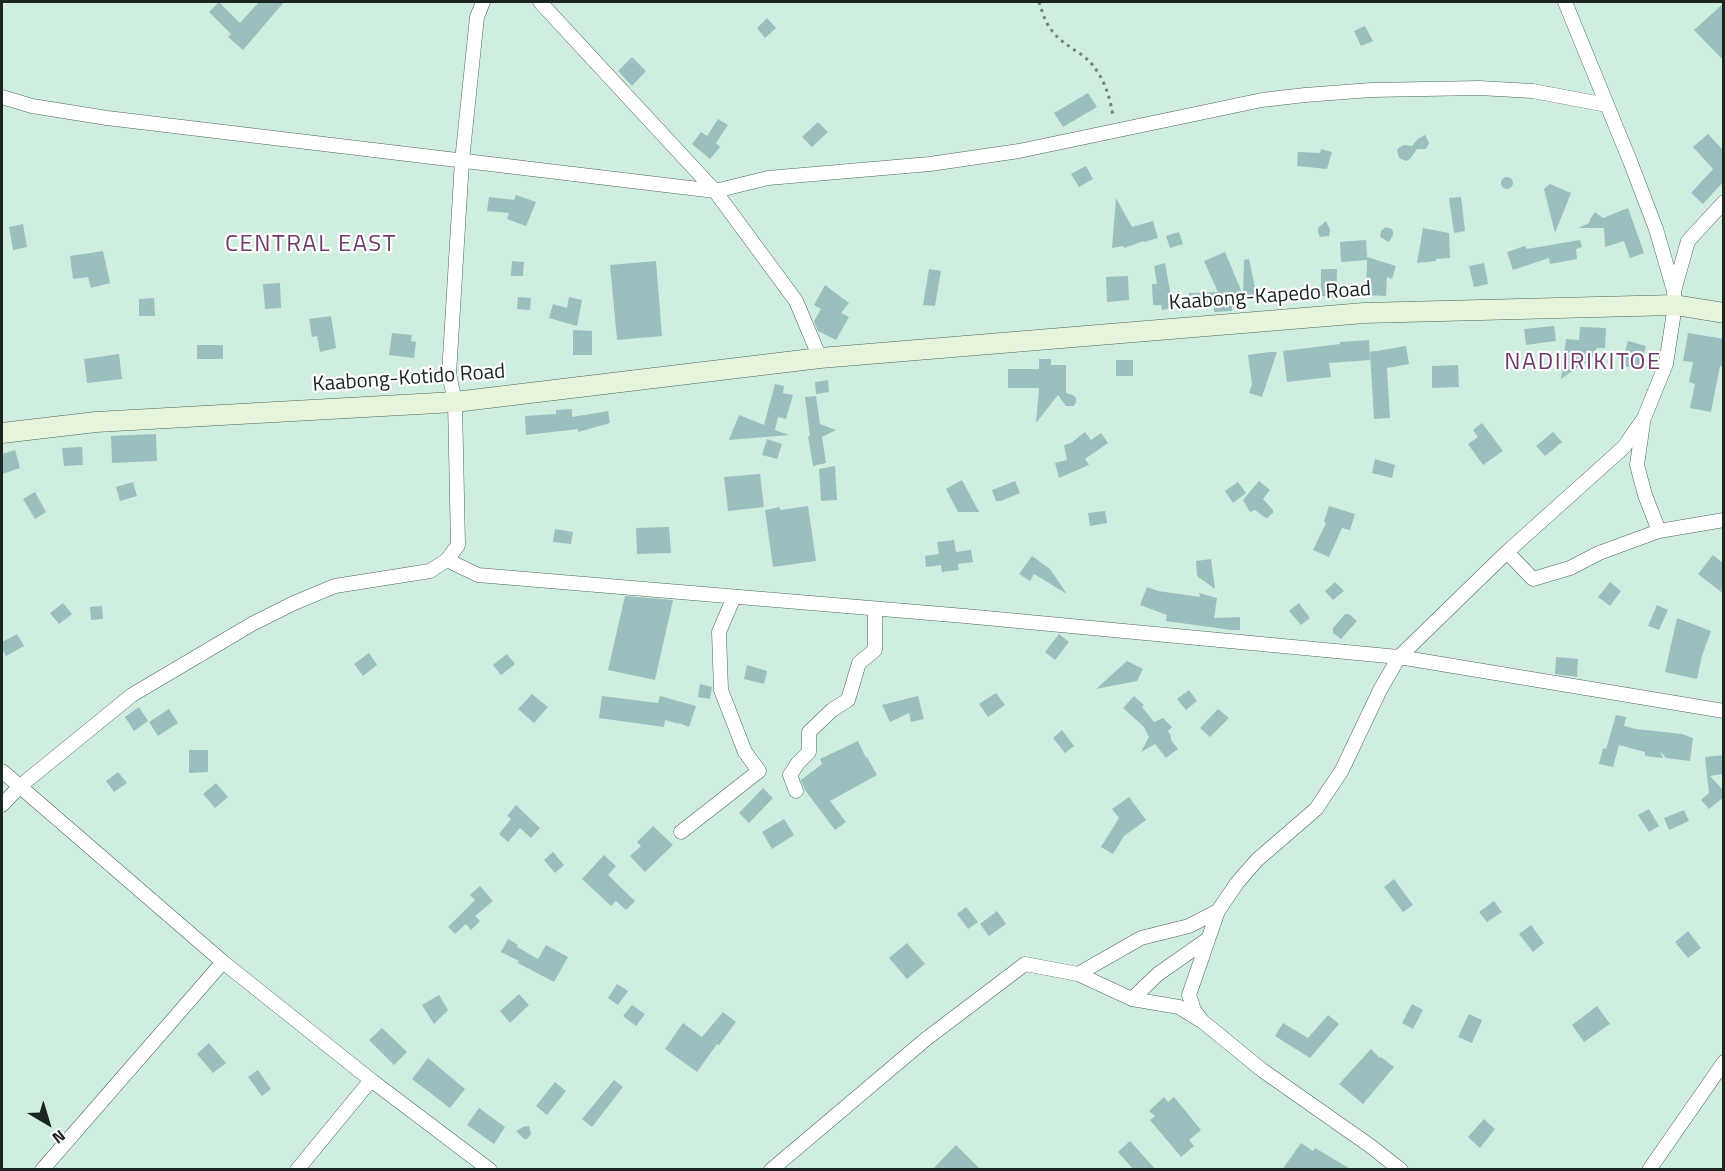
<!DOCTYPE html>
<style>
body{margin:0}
#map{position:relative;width:1725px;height:1171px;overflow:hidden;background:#d0eee0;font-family:"Titillium Web",sans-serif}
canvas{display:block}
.frame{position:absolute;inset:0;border:3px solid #1b2621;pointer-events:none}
.north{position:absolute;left:18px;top:1093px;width:60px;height:60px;-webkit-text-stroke:4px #fff;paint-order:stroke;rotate:142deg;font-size:16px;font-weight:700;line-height:24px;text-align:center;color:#1b2621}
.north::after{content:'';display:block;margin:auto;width:21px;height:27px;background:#1b2621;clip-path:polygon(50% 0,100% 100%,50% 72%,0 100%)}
</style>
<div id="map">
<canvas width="1725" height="1171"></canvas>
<div class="frame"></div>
<div class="north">N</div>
</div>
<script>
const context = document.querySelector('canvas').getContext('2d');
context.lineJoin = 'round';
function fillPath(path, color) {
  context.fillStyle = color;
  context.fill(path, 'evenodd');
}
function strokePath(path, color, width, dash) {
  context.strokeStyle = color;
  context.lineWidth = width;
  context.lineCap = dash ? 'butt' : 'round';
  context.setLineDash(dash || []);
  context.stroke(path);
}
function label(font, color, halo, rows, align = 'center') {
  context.font = font + ' "Titillium Web",sans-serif';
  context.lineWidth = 4.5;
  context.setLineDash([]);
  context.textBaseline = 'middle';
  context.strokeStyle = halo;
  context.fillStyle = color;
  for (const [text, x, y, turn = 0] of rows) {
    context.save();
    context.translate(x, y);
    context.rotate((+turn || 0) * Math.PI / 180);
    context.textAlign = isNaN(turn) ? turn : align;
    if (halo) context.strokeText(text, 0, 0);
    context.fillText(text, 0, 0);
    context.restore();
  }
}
const building = new Path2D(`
 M219,2l21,21 19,-21h25l-41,48 -15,-13 3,-3 -22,-22z
 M1724,3v58l-30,-31z
 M767,18l9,10 -11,10 -8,-10z
 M1365,26l8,15 -12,5 -7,-15z
 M632,57l14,14 -14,15 -14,-15z
 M1088,93l9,14 -34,20 -9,-14z
 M718,119l10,6 -12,18 4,4 -10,12 -18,-15 9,-12 6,4z
 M818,122l10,10 -16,15 -10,-10z
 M1708,134l16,17v30l-21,23 -12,-11 22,-24 -20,-22z
 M1425,135l4,8 -3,6h-9l-7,10 -4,2 -7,-3 -2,-8 3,-3 4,-2 8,1 6,-7z
 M1321,149l11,3 -5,17 -30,-3 1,-14 22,1z
 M1086,166l7,13 -14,8 -8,-13z
 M1501 183a6 6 0 1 1 12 0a6 6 0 1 1-12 0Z
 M1550,184l21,9 -16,40 -11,-44z
 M516,195l20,7 -10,24 -19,-7 2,-6 -22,-2 2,-14 25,3z
 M1461,197l4,34 -11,2 -5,-35z
 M1116,198l16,29 21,-6 5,17 -14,4v-1l-20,7 -1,-2 -11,2z
 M1628,208l16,45 -14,5 -6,-17 -19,6 -1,-19h-26l11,-5 1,-4 5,-7 8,6z
 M1326,221l4,9 -1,6 -9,1 -2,-5v-4z
 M23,224l4,23 -14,3 -4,-23z
 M1386,227l6,2 1,3v3l-4,7 -9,-5 1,-6z
 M1423,228l26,5 1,25 -14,1v2l-19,2z
 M1179,232l4,12 -13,4 -4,-12z
 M1366,240l1,17 29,9 -4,13 -5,-2 -1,19 -20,-1 1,-35 -26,2 -1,-20z
 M1580,240l2,7 -6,2 1,10 -27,5 -1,-6 -36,12 -6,-18 18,-6 2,3z
 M103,251l7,32 -19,5 -3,-11 -15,2 -3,-23z
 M1225,252l18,43 1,-35 5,-1 8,39 -25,5v8l-18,1v-5h-24l-1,-14 29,-1 -14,-31z
 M512,261l12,1 -1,14h-12z
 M656,261l6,75 -45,4 -7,-75z
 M1165,263l8,45 -11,2 -1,-5h-8l-1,-21h5l-3,-18z
 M1484,263l4,21 -14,3 -5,-21z
 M929,269l12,2 -6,35 -12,-1z
 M1321,269h16l-1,28 -15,-1z
 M1128,276l1,24 -22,2 -1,-25z
 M280,283l1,25 -16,1 -2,-25z
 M825,285l24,18 -8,10 8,4 -13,23 -18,-9 -4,-10 7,-12 -7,-4z
 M518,297l13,1 -1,12 -13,-1z
 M569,297l13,3 -5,26 -28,-8 4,-14 14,4z
 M154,298l1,18h-16v-17z
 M331,316l5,32 -16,4 -3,-16 -5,1 -3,-18z
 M1554,326l2,15 -30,4 -2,-16z
 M1580,327l26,1 -1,20h-8l-9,17 -4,-2 -23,16 5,-40 13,1z
 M573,330l19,1v24h-19z
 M392,333l20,2 -1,6 5,1 -2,16 -25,-3z
 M1688,333l36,6v28l-4,-1 -9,46 -21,-4 5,-24 -6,-2 4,-20 -10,-1z
 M1369,340l1,20 -41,3 2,14 -44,5 -4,-31 57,-7v-2z
 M1628,341l18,5 -7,24 -18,-5z
 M197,345h26v14h-26z
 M1406,346l3,18 -22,4 3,50 -16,1 -4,-67z
 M1270,352h7l-15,45 -13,-4 3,-9 -4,-29z
 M119,354l3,25 -35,4 -3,-24z
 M1039,359h12v6h15v28l7,2 3,3v4l-2,4h-8l-8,-11 -22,28 3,-35h-31v-19h31z
 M1116,360h17v16h-17z
 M1458,365l1,22 -27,1v-22z
 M828,380l1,12 -13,2 -1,-12z
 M775,384l9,2 -1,7 10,2 -7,24 -8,-2 -3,13 14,5 -60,5 10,-25 25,10z
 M816,396l4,28 16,6 -14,7 4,26 -13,3 -5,-30h2l-5,-39z
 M572,409v8l36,-6 2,12 -32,9v-3l-52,6 -1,-19 31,-2v-4z
 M1482,423l21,28 -20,14 -15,-21 10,-7 -5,-7z
 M1085,432l6,8 10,-7 7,10 -23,16 4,6 -30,13 -4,-15 12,-3 -3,-15 7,-2z
 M1553,432l9,10 -17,14 -9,-10z
 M156,434l1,27 -45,2 -1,-27z
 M767,439l15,5 -5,15 -15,-4z
 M82,447l1,18 -19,1 -2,-18z
 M15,450l5,18 -18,6v-20z
 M1375,459l20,6 -3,13 -20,-5z
 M835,466l2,34 -16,1 -2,-32z
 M760,474l4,33 -36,4 -4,-34z
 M962,480l17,32h-21l-12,-23z
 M1015,481l5,12 -19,8h-5l-4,-11z
 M1259,481l11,9 -7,9 10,11v3l-6,5 -3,-1 -9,-7 -5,2 -7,-12z
 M133,482l4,14 -17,5 -4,-14z
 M1238,482l8,11 -13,10 -8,-12z
 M35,492l11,20 -11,7 -12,-20z
 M808,506l8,55 -43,6 -8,-57 15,-3v3z
 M1329,506l26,8 -5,16 -8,-2 -13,29 -16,-7 13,-27 -2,-1z
 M1105,511l2,12 -17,3 -2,-13z
 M669,527l2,26 -34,1 -1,-26z
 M555,529l18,3 -2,12 -18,-2z
 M954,540l2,12 15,-2 2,12 -15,2 1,6 -17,2 -1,-7 -15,2 -1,-11 14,-2 -2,-12z
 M1713,555l11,9v30l-26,-20z
 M1032,556l18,13 17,25 -33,-20 -4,7 -11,-7z
 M1211,559l4,30 -18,-13 -1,-15z
 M1335,582l9,9 -11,9 -8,-9z
 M1610,582l11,9 -11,15 -12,-9z
 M1147,587l11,4 42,6 -1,-4 18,5 -3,20 26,-1v13h-9l-65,-9 1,-6 -27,-10z
 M625,596l48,4 -18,80 -47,-10z
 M63,603l9,11 -13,10 -9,-11z
 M1299,603l11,15 -9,7 -12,-14z
 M1657,605l11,5 -9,20 -11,-4z
 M102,606l1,13 -12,1 -1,-13z
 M1345,614h4l8,7 -16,18 -8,-6v-5z
 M1677,618l34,13 -9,25 -5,23 -32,-7z
 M17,634l7,12 -18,10 -4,-7v-7z
 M1059,634l10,8 -14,18 -10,-8z
 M369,653l8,12 -14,11 -9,-12z
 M507,654l8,10 -14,11 -8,-10z
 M1556,657l22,2 -1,18 -22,-3z
 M1127,661l16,8 -6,12 -41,8z
 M747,665l20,6 -3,13 -20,-5z
 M700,684l12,3 -2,12 -12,-2z
 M1189,690l8,11 -11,9 -9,-11z
 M996,693l9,12 -17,12 -9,-13z
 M532,694l16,13 -14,16 -16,-14z
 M602,696l56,7 2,-7 36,10 -7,21 -10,-4v1l-14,-4 -1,7 -65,-9z
 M918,696l6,23 -13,3 -2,-9 -19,9 -8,-17z
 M1134,696l10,9 -2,2 12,15 9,-4 9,9 -4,4 3,5v4l7,9 -12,9 -11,-14 -14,8 8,-15 -5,-10 -21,-19z
 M139,707l9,14 -14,10 -9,-14z
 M169,709l9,14 -20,13 -9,-14z
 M1218,709l11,9 -19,19 -10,-9z
 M1616,715l10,2 -2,9 12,3 46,5 11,4 -3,23 -24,-3 -6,-7 3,7 -18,-2v-4l-26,-7 -6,22 -14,-3 4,-16 3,1z
 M1062,730l12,16 -9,7 -12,-15z
 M858,741l8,17 1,-1 10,18 -47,26 16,21 -11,8 -30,-40 -4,-10 21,-16 -2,-5z
 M189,750h19v22l-19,1z
 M1724,755v19l-14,2 14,15v6l-15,12 -8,-9 8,-7 -4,-36z
 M118,772l9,11 -13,9 -8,-11z
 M216,783l12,14 -13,11 -12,-14z
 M763,788l10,10 -24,25 -10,-10z
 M1129,797l17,23 -22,16 -11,18 -12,-7 18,-29 -7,-9z
 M516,805l24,23 -9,10 -11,-10 -12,14 -9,-8 12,-15 -4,-3z
 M1649,809l10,17 -10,6 -11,-17z
 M1684,810l5,11 -20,9 -5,-12z
 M784,819l10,16 -22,14 -10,-17z
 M653,826l20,19 -28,27 -15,-16 11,-10 -4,-4z
 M553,852l11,13 -9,8 -11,-13z
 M604,855l12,11 -8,9 27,26 -9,9 -10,-9 -5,5 -29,-27z
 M1394,879l19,26 -10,7 -19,-25z
 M480,886l13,15 -18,15 5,5 -9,9 -5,-6 -11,10 -7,-7 27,-27 -5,-5z
 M1494,901l8,11 -15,10 -8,-10z
 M966,907l12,15 -10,7 -11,-15z
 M997,911l9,13 -17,12 -9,-12z
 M1531,925l13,18 -11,9 -14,-18z
 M1688,931l13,17 -13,10 -13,-16z
 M508,939l10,6 -1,2 21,12 8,-14 22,12 -14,25 -36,-19 1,-2 -18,-9z
 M907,943l18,21 -18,15 -18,-21z
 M617,984l11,7 -10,14 -10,-7z
 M519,994l10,11 -19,18 -10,-12z
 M439,995l9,15 -14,14 -12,-19z
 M1412,1004l11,6 -10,19 -11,-6z
 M632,1005l13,9 -9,12 -13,-10z
 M1597,1006l13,18 -26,18 -12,-17z
 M723,1012l13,10 -17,23 -2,-1 -20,28 -32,-23 18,-26 19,14z
 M1469,1014l13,6 -10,23 -14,-6z
 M1328,1015l11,9 -29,34 -35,-22 8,-13 25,15z
 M382,1028l25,24 -13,13 -25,-25z
 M209,1043l17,20 -13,10 -16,-19z
 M1371,1049l9,9 1,-1 13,10 -31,37 -24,-20z
 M428,1058l37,31 -15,19 -38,-29z
 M258,1070l13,19 -9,7 -14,-19z
 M614,1080l9,7 -31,40 -10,-8z
 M555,1082l11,9 -19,24 -11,-9z
 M1164,1097l4,5 6,-5 27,33 -12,10 5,6 -13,11 -31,-37 5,-4 -6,-5z
 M479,1108l26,19 -11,17 -27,-19z
 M1484,1119l11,10 -15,19 -12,-11z
 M529,1126l2,8 -4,5h-3l-8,-8 7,-4z
 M1130,1141l26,29h-22l-16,-18z
 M1301,1143l12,8 2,-3 37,22h-70z
 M956,1145l25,25h-49z`);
const path = new Path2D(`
 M1039,2c3,8 5,18 11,26 8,12 20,19 32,27 19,14 28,39 31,62`);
const minor = new Path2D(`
 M540,2l175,189 81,110 24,57
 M2,97l30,9 75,12 608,73 53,-13 162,-14 89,-13 243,-51 43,-5 66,-5 108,-2 54,3 74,14
 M1674,291l14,-50 36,-39
 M1643,423l-6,42 8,30 14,36
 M1507,552l26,27 37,-11 29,-15 60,-22 65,-11
 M447,560l31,15 487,41 434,41 325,54
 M2,771l221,191 148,118 119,90
 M796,791l-6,-16 8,-12 11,-11v-20l23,-22 16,-10 11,-37 16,-13v-41
 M2,805l17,-18 113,-92 120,-71 42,-21 41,-17 95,-15 17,-11 11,-15 -3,-143 -6,-28 13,-213 15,-144 6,-15
 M681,832l78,-61 -14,-19 -24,-62 -2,-58 15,-35
 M1218,911l-29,84 5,15 8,11 60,49 107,75 32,25
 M1078,974l54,25 47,8 21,13
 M1132,999l26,-25 50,-35
 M42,1170l181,-208
 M297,1170l74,-90
 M771,1170l155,-131 99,-75 53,10 63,-36 48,-12 29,-15 19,-28 20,-23 59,-51 26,-39 38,-80 19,-33 108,-105 117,-105 20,-29 22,-54 9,-59 -1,-14 -18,-62 -26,-68 -65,-159
 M1649,1170l75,-108`);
const secondary = new Path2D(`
 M2,433l94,-11 359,-20 365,-44 544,-45 311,-8 49,8`);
const streetNames = [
 ["Kaabong-Kapedo Road",1270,297,-4],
 ["Kaabong-Kotido Road",409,379,-4]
];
const quarterNames = [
 ["CENTRAL EAST",311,245],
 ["NADIIRIKITOE",1583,363]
];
fillPath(building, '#9bbebf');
strokePath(minor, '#4c675b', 15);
strokePath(secondary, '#4c675b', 21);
strokePath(path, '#6f837a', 3, [3, 4.5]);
strokePath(minor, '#fff', 14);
strokePath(secondary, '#e6f4dc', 20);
label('21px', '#1b2621', '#fff', streetNames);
context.letterSpacing = '1.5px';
label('24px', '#713b6b', '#fff', quarterNames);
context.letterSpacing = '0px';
</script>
